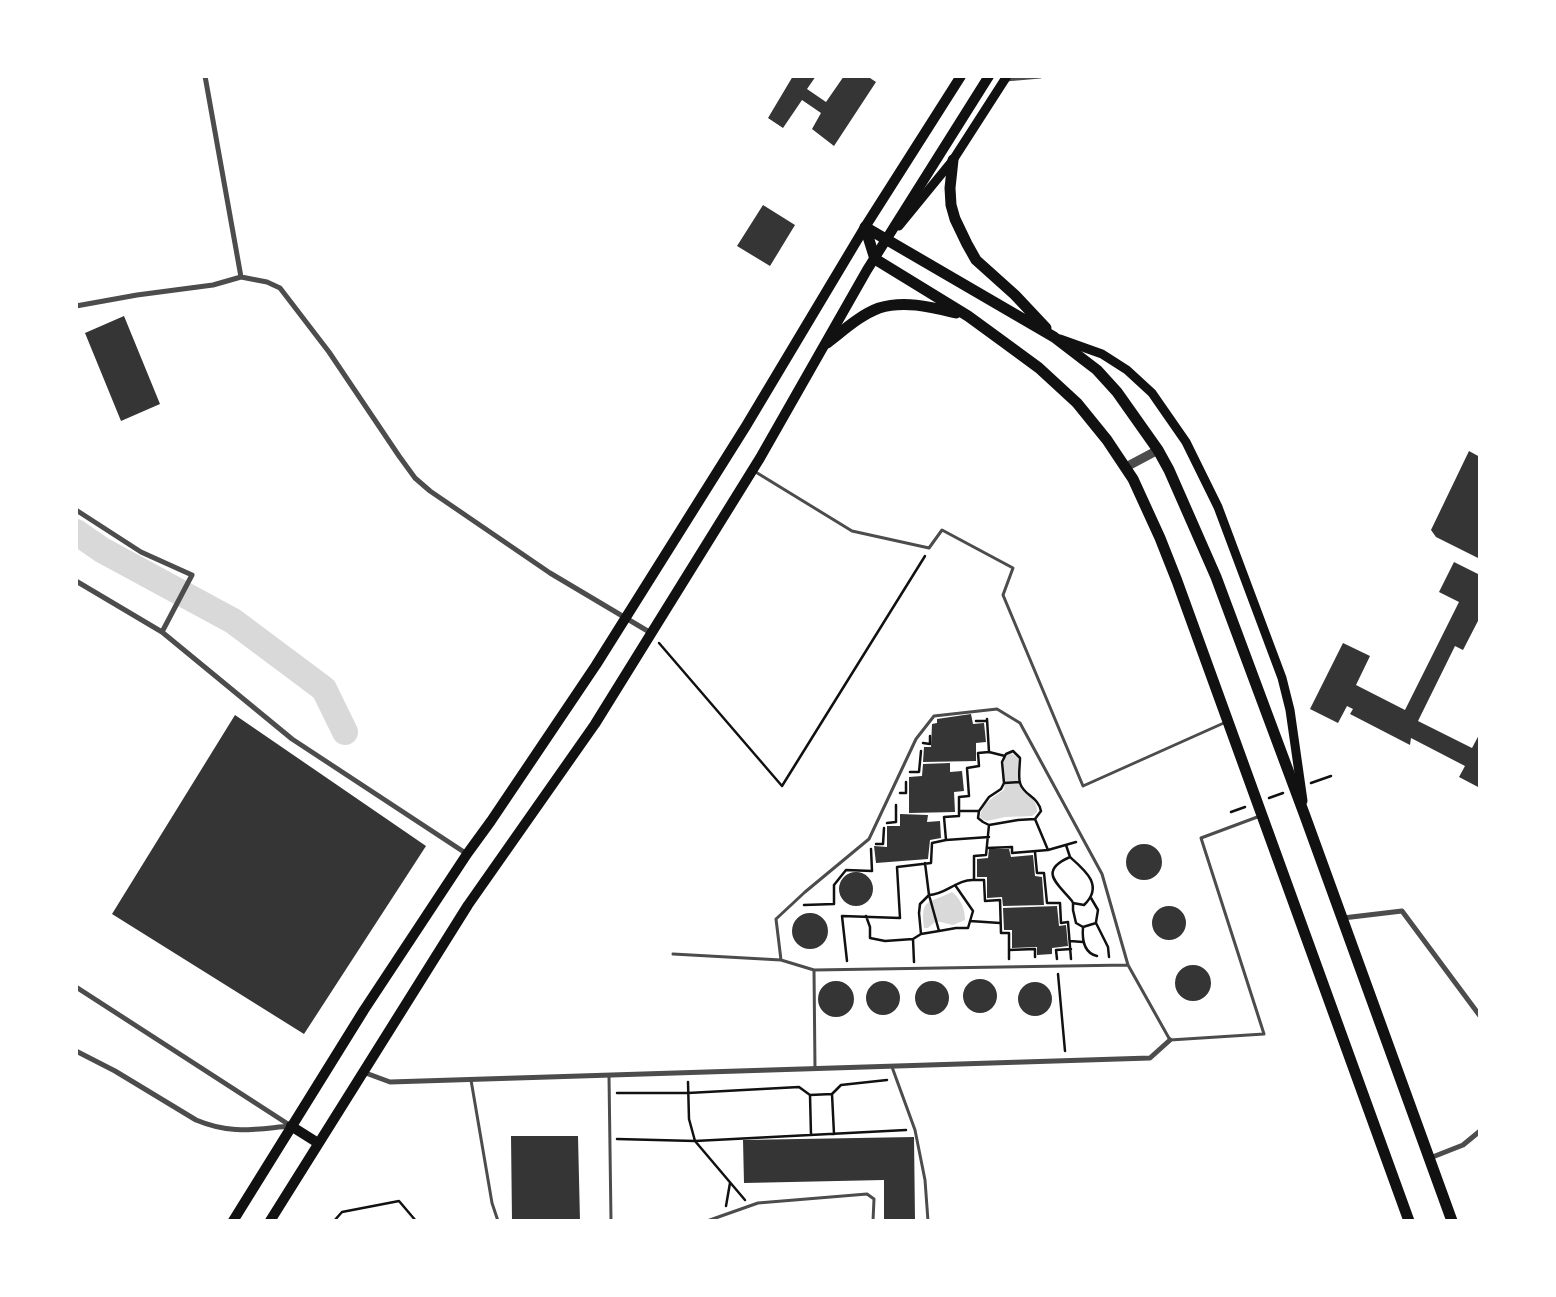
<!DOCTYPE html>
<style>
body{margin:0}
#map{position:relative;width:1556px;height:1297px;overflow:hidden;background:#fff;font-family:Inter,sans-serif}
canvas{display:block}
.frame{position:absolute;inset:0;border:78px solid #fff;pointer-events:none}
</style>
<div id="map">
<canvas width="1556" height="1297"></canvas>
<div class="frame"></div>
</div>
<script>
const context = document.querySelector('canvas').getContext('2d');
context.lineJoin = 'round';
function fillPath(path, color) {
  context.fillStyle = color;
  context.fill(path, 'evenodd');
}
function strokePath(path, color, width, dash) {
  context.strokeStyle = color;
  context.lineWidth = width;
  context.lineCap = dash ? 'butt' : 'round';
  context.setLineDash(dash || []);
  context.stroke(path);
}
const water = new Path2D(`
 M1011,753l7,5c1,9 -1,20 3,28 5,9 17,14 16,26l-5,4 -27,1 -18,4 -5,-2 -2,-3c3,-13 13,-19 24,-26 3,-12 -7,-30 7,-37z
 M952,892c9,7 13,17 13,28l-12,5 -17,-4 -8,7h-4c-4,-31 5,-24 28,-36z`);
const river = new Path2D(`
 M76,532l26,18 131,71 91,68 21,43`);
const building = new Path2D(`
 M793,76h23l-9,13 19,13 18,-26h23l9,6 -42,64 -22,-17 9,-16 -19,-13 -19,28 -15,-10z
 M763,205l32,20 -25,41 -33,-20z
 M124,316l36,88 -39,17 -36,-88z
 M1469,451l11,6v102l-44,-22 -5,-7z
 M1454,562l26,13v42l-17,33 -8,-4 -37,75 54,27 8,-15v55l-21,-11 6,-11 -54,-28 -1,7 -60,-31 3,-5 -6,-3 -9,17 -28,-14 33,-66 27,13 -14,29 49,25 54,-108 -20,-10z
 M971,714l2,10 11,-1 2,19 -10,1v18l-53,1 1,-15h7l1,-23 5,-1v-4z
 M235,715l191,131 -122,188 -192,-120z
 M950,763v9l12,-1 2,20 -10,1 1,20 -46,1v-36l13,-1 1,-12z
 M900,814l28,1 -1,7 13,-1 1,17 -11,2 -2,19 -52,4 -2,-17 13,1v-21h13z
 M1126 862a18 18 0 1 1 36 0a18 18 0 1 1-36 0Z
 M989,849h20l2,8 22,-2 2,21 7,1 2,28 -41,1 -1,-9 -15,1v-21h-10v-18l11,-1z
 M839 889a17 17 0 1 1 34 0a17 17 0 1 1-34 0Z
 M1152 923a17 17 0 1 1 34 0a17 17 0 1 1-34 0Z
 M1057,906l2,20 7,-1 2,21 -16,2v6l-15,1v-8l-25,1v-18h-8l-1,-22z
 M792 931a18 18 0 1 1 36 0a18 18 0 1 1-36 0Z
 M1175 983a18 18 0 1 1 36 0a18 18 0 1 1-36 0Z
 M963 996a17 17 0 1 1 34 0a17 17 0 1 1-34 0Z
 M866 998a17 17 0 1 1 34 0a17 17 0 1 1-34 0Z
 M915 998a17 17 0 1 1 34 0a17 17 0 1 1-34 0Z
 M818 999a18 18 0 1 1 36 0a18 18 0 1 1-36 0Z
 M1018 999a17 17 0 1 1 34 0a17 17 0 1 1-34 0Z
 M511,1136h67l2,85h-68z
 M914,1137l1,84h-31v-41l-140,3 -1,-43z`);
const path = new Path2D(`
 M659,643l123,143 143,-230
 M987,719l2,33 16,4
 M976,721h11
 M923,743l7,1v-8
 M1013,751l7,7c0,7 -2,18 0,25 4,13 18,13 21,28l-6,8 -17,1 -29,5 -6,-3 -5,-4 1,-7 10,-14 12,-8 3,-6 -2,-21 4,-8z
 M910,772h9l2,-21
 M1004,783l16,-1
 M1311,783l20,-7
 M900,793h6v-11
 M1269,798l14,-5
 M959,811h20
 M1231,812l14,-5
 M1035,819l13,31
 M887,823l9,-1v-17
 M989,825l-3,30 -12,1v24h10l1,21 15,-1 1,33h8v26
 M946,840l-2,-23 15,-1v-19l10,-1 -2,-28 12,-2 -1,-13 11,-1
 M876,844h7l1,-16
 M1066,845l4,12
 M987,848l25,-1v6l36,-3 28,-8
 M1035,852l2,21h7l3,30h13l1,20 7,-1 3,37
 M1070,857c16,14 34,29 14,48l-11,-2 -1,-2c-15,-18 -34,-30 -2,-44z
 M925,863l4,32c16,0 28,-16 45,-15
 M1091,898l7,12 -2,12
 M1073,903v7l3,13 7,4
 M804,905l30,-1v-19l12,-15 26,1 -1,-22
 M866,916l4,11v11l15,3 28,-2
 M970,921l30,2
 M921,934l18,-3
 M1070,941l13,1
 M1009,950l26,-1v8
 M1097,956c-13,-3 -15,-17 -14,-29l13,-4 12,24 1,10
 M1057,959l-1,-9 15,-1
 M847,961l-5,-45 58,2 -3,-51 34,-4 1,-20 14,-3 43,-3
 M914,962l-1,-23 8,-5 -2,-21 1,-9 9,-9 10,36 17,-3h12l5,-17 -18,-26
 M1058,974l7,77
 M688,1082l1,37 6,22 50,59
 M617,1093h71l111,-6 11,8 22,-1 9,-9 46,-5
 M832,1094l2,40
 M810,1095l1,40
 M617,1139l78,2 211,-11
 M726,1206l4,-23
 M334,1221l8,-9 57,-11 17,20`);
const service = new Path2D(`
 M754,471l98,60 77,17 13,-18 71,38 -10,27 80,191 143,-64
 M673,954l108,6 -5,-41 29,-27 64,-53 47,-100 18,-23 63,-7 23,14 82,151 26,91 42,75 94,-6 -63,-196 59,-22
 M781,960l33,10 1,99
 M814,970l314,-5
 M892,1067l23,63 10,50 3,41
 M609,1076l2,145
 M471,1080l21,123 6,18
 M707,1221l51,-18 109,-9 7,5 -1,22`);
const minor = new Path2D(`
 M205,76l36,201
 M1006,79l34,-3
 M241,277l26,5 13,6 49,64 70,104 16,22 15,13 120,82 101,60
 M76,306l61,-11 76,-10 28,-8
 M76,510l65,42 51,23 -30,57
 M76,581l86,51 130,107 175,115
 M1343,918l59,-7 78,105
 M76,987l215,139
 M76,1051l39,20 81,49c36,15 58,9 95,6
 M363,1072l27,10 760,-24 20,-18
 M1430,1158l33,-13 17,-14`);
const tertiary = new Path2D(`
 M1126,467l32,-17`);
const secondary = new Path2D(`
 M899,226l54,-66 54,-84
 M1060,339l42,15 25,16 25,23 34,49 32,65 64,171 8,32 13,91`);
const primary = new Path2D(`
 M291,1126l27,17
 M233,1221l131,-211 103,-156 24,-33 105,-156 150,-239 119,-199 96,-151
 M270,1221l198,-316 127,-181 165,-266 107,-188 122,-194`);
const trunk = new Path2D(`
 M953,160l-3,28 1,17 4,14 12,25 9,16 39,35 31,33
 M865,227l189,110 43,33 20,22 41,58 11,20 47,107 89,239 147,405
 M865,227l10,32 93,57 37,27 34,25 38,35 30,37 26,39 27,59 17,43 232,640
 M827,343c16,-12 33,-28 52,-35 25,-8 52,-1 77,5`);
fillPath(water, '#d9d9d9');
strokePath(river, '#d9d9d9', 26);
fillPath(building, '#353535');
strokePath(path, '#111', 2.5);
strokePath(service, '#4c4c4c', 3);
strokePath(minor, '#4c4c4c', 5);
strokePath(tertiary, '#4c4c4c', 9);
strokePath(secondary, '#111', 9);
strokePath(primary, '#111', 10);
strokePath(trunk, '#111', 11);
</script>
